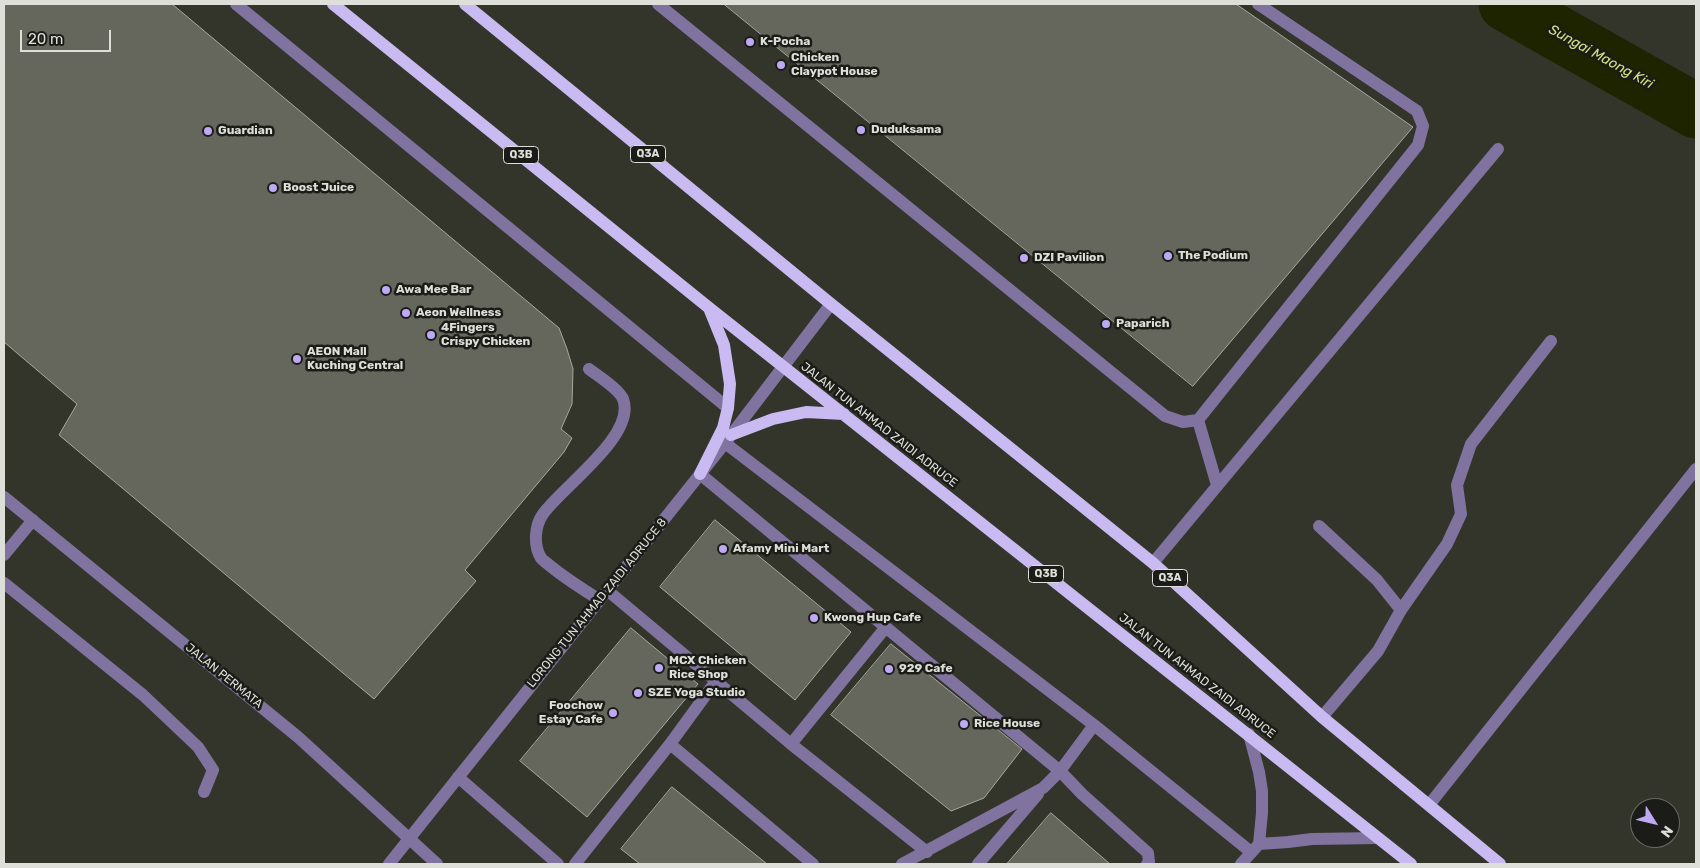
<!DOCTYPE html>
<style>
body{margin:0}
#map{position:relative;width:1700px;height:868px;overflow:hidden;background:#33352b;font-family:Rubik,sans-serif}
canvas{display:block}
.frame{position:absolute;inset:0;border:5px solid #dddfd8;pointer-events:none}
.north{position:absolute;left:1630px;top:798px;width:50px;height:50px;box-sizing:border-box;background:#1b1c17;border:1px solid #696a64;border-radius:50%;rotate:126deg;font-size:14px;font-weight:700;line-height:20px;text-align:center;color:#dddfd8}
.north::after{content:'';display:block;margin:auto;width:18px;height:22px;background:#bfa9f4;clip-path:polygon(50% 0,100% 100%,50% 72%,0 100%)}
.scale{position:absolute;left:20px;top:30px;width:91px;height:22px;box-sizing:border-box;border:2px solid #dddfd8;border-top:0;padding-left:6px;font-size:15px;line-height:18px;white-space:nowrap;color:#dddfd8;-webkit-text-stroke:4px #1b1c17;paint-order:stroke}
</style>
<div id="map">
<canvas width="1700" height="868"></canvas>
<div class="frame"></div>
<div class="north">N</div>
<div class="scale">20 m</div>
</div>
<script>
const context = document.querySelector('canvas').getContext('2d');
context.lineJoin = 'round';
function strokePath(path, color, width, dash) {
  context.strokeStyle = color;
  context.lineWidth = width;
  context.lineCap = dash ? 'butt' : 'round';
  context.setLineDash(dash || []);
  context.stroke(path);
}
function fillPath(path, color) {
  context.fillStyle = color;
  context.fill(path, 'evenodd');
}
function label(font, color, halo, rows, align = 'center') {
  context.font = font + ' Rubik,sans-serif';
  context.lineWidth = 5;
  context.setLineDash([]);
  context.textBaseline = 'middle';
  context.strokeStyle = halo;
  context.fillStyle = color;
  for (const [text, x, y, turn = 0] of rows) {
    context.save();
    context.translate(x, y);
    context.rotate((+turn || 0) * Math.PI / 180);
    context.textAlign = isNaN(turn) ? turn : align;
    if (halo) context.strokeText(text, 0, 0);
    context.fillText(text, 0, 0);
    context.restore();
  }
}
const river = new Path2D(`
 M1506,4l190,107`);
const building = new Path2D(`
 M4,4h168l387,324 8,21 6,20 -1,35 -11,25 11,9 -8,14 -99,118 11,11 -102,118 -315,-264 18,-31 -73,-62z
 M724,4h512l177,123 -220,259z
 M715,520l136,112 -56,68 -135,-113z
 M631,628l67,56 -111,133 -67,-56z
 M891,644l131,105 -38,49 -33,13 -120,-96z
 M672,787l95,77h-127l-19,-15z
 M1051,813l59,51h-103z`);
const minor = new Path2D(`
 M236,4l492,404
 M658,4l507,412 18,6 15,-2 220,-275 5,-19 -6,-15 -159,-107
 M589,369c9,7 30,20 34,30 14,36 -61,88 -80,115 -8,11 -10,31 -2,44 1,2 6,5 8,7 16,13 33,24 51,35
 M1198,420l19,65
 M725,443l369,282 157,127
 M700,474l360,297 34,-46
 M4,497l294,240 139,127
 M1319,526l58,54 24,30
 M4,555l29,-35
 M1153,563l345,-414
 M4,583l139,112 55,52 15,23 -9,22
 M607,590l184,154 136,108
 M1322,717l56,-66 23,-41 46,-66 14,-30 -4,-29 14,-41 80,-103
 M670,744l143,120
 M791,744l95,-117
 M458,777l100,87
 M1429,805l267,-336
 M1259,844l29,-2 24,-3 66,-1
 M389,864l336,-421 106,-139
 M575,864l95,-120 46,-63
 M902,864l141,-76 17,-17 22,23 66,59 1,9 -2,2
 M978,864l60,-70
 M1241,864l18,-20 3,-31v-22l-3,-19 -10,-38`);
const major = new Path2D(`
 M333,4l375,303 703,557
 M465,4l366,300 322,259 169,154 178,147
 M731,435l42,-16 33,-7 38,2
 M700,474l23,-46 5,-20 2,-24 -6,-39 -15,-37`);
const markers = [
 [750,42,5,"#bfa9f4"],
 [781,65,5,"#bfa9f4"],
 [861,130,5,"#bfa9f4"],
 [208,131,5,"#bfa9f4"],
 [273,188,5,"#bfa9f4"],
 [1168,256,5,"#bfa9f4"],
 [1024,258,5,"#bfa9f4"],
 [386,290,5,"#bfa9f4"],
 [406,313,5,"#bfa9f4"],
 [1106,324,5,"#bfa9f4"],
 [431,335,5,"#bfa9f4"],
 [297,359,5,"#bfa9f4"],
 [723,549,5,"#bfa9f4"],
 [814,618,5,"#bfa9f4"],
 [659,668,5,"#bfa9f4"],
 [889,669,5,"#bfa9f4"],
 [638,693,5,"#bfa9f4"],
 [613,713,5,"#bfa9f4"],
 [964,724,5,"#bfa9f4"]
];
const shields = [
 [648,154,35],
 [521,155,35],
 [1046,574,35],
 [1170,578,35]
];
const shieldNames = [
 ["Q3A",648,154],
 ["Q3B",521,155],
 ["Q3B",1046,574],
 ["Q3A",1170,578]
];
const poiNames = [
 ["K-Pocha",760,42],
 ["Chicken",791,58],
 ["Claypot House",791,72],
 ["Duduksama",871,130],
 ["Guardian",218,131],
 ["Boost Juice",283,188],
 ["The Podium",1178,256],
 ["DZI Pavilion",1034,258],
 ["Awa Mee Bar",396,290],
 ["Aeon Wellness",416,313],
 ["Paparich",1116,324],
 ["4Fingers",441,328],
 ["Crispy Chicken",441,342],
 ["AEON Mall",307,352],
 ["Kuching Central",307,366],
 ["Afamy Mini Mart",733,549],
 ["Kwong Hup Cafe",824,618],
 ["MCX Chicken",669,661],
 ["Rice Shop",669,675],
 ["929 Cafe",899,669],
 ["SZE Yoga Studio",648,693],
 ["Foochow",603,706,"right"],
 ["Estay Cafe",603,720,"right"],
 ["Rice House",974,724]
];
const streetNames = [
 ["JALAN TUN AHMAD ZAIDI ADRUCE",879,425,38],
 ["LORONG TUN AHMAD ZAIDI ADRUCE 8",597,603,-51],
 ["JALAN PERMATA",224,676,39],
 ["JALAN TUN AHMAD ZAIDI ADRUCE",1197,676,38]
];
const waterNames = [
 ["Sungai Maong Kiri",1601,57,29]
];
strokePath(river, '#1e2300', 55);
fillPath(building, '#65675c');
strokePath(building, '#a6a99d', 1);
strokePath(minor, '#8073a0', 12);
strokePath(major, '#c9baf1', 12);
for (const [x, y, r, color] of markers) {
  const dot = new Path2D();
  dot.arc(x, y, r, 0, 2 * Math.PI);
  context.fillStyle = color;
  context.fill(dot);
  strokePath(dot, '#1b1c17', 2);
}
for (const [x, y, w] of shields) {
  const box = new Path2D();
  box.roundRect(x - w / 2, y - 8.5, w, 17, 4);
  context.fillStyle = '#1b1c17';
  context.fill(box);
  strokePath(box, '#dddfd8', 1);
}
label('bold 11px', '#dddfd8', null, shieldNames);
label('bold 12px', '#dddfd8', '#1b1c17', poiNames, 'left');
label('12px', '#dddfd8', '#1b1c17', streetNames);
label('italic 14px', '#d0e280', '#1b1c17', waterNames);
</script>
